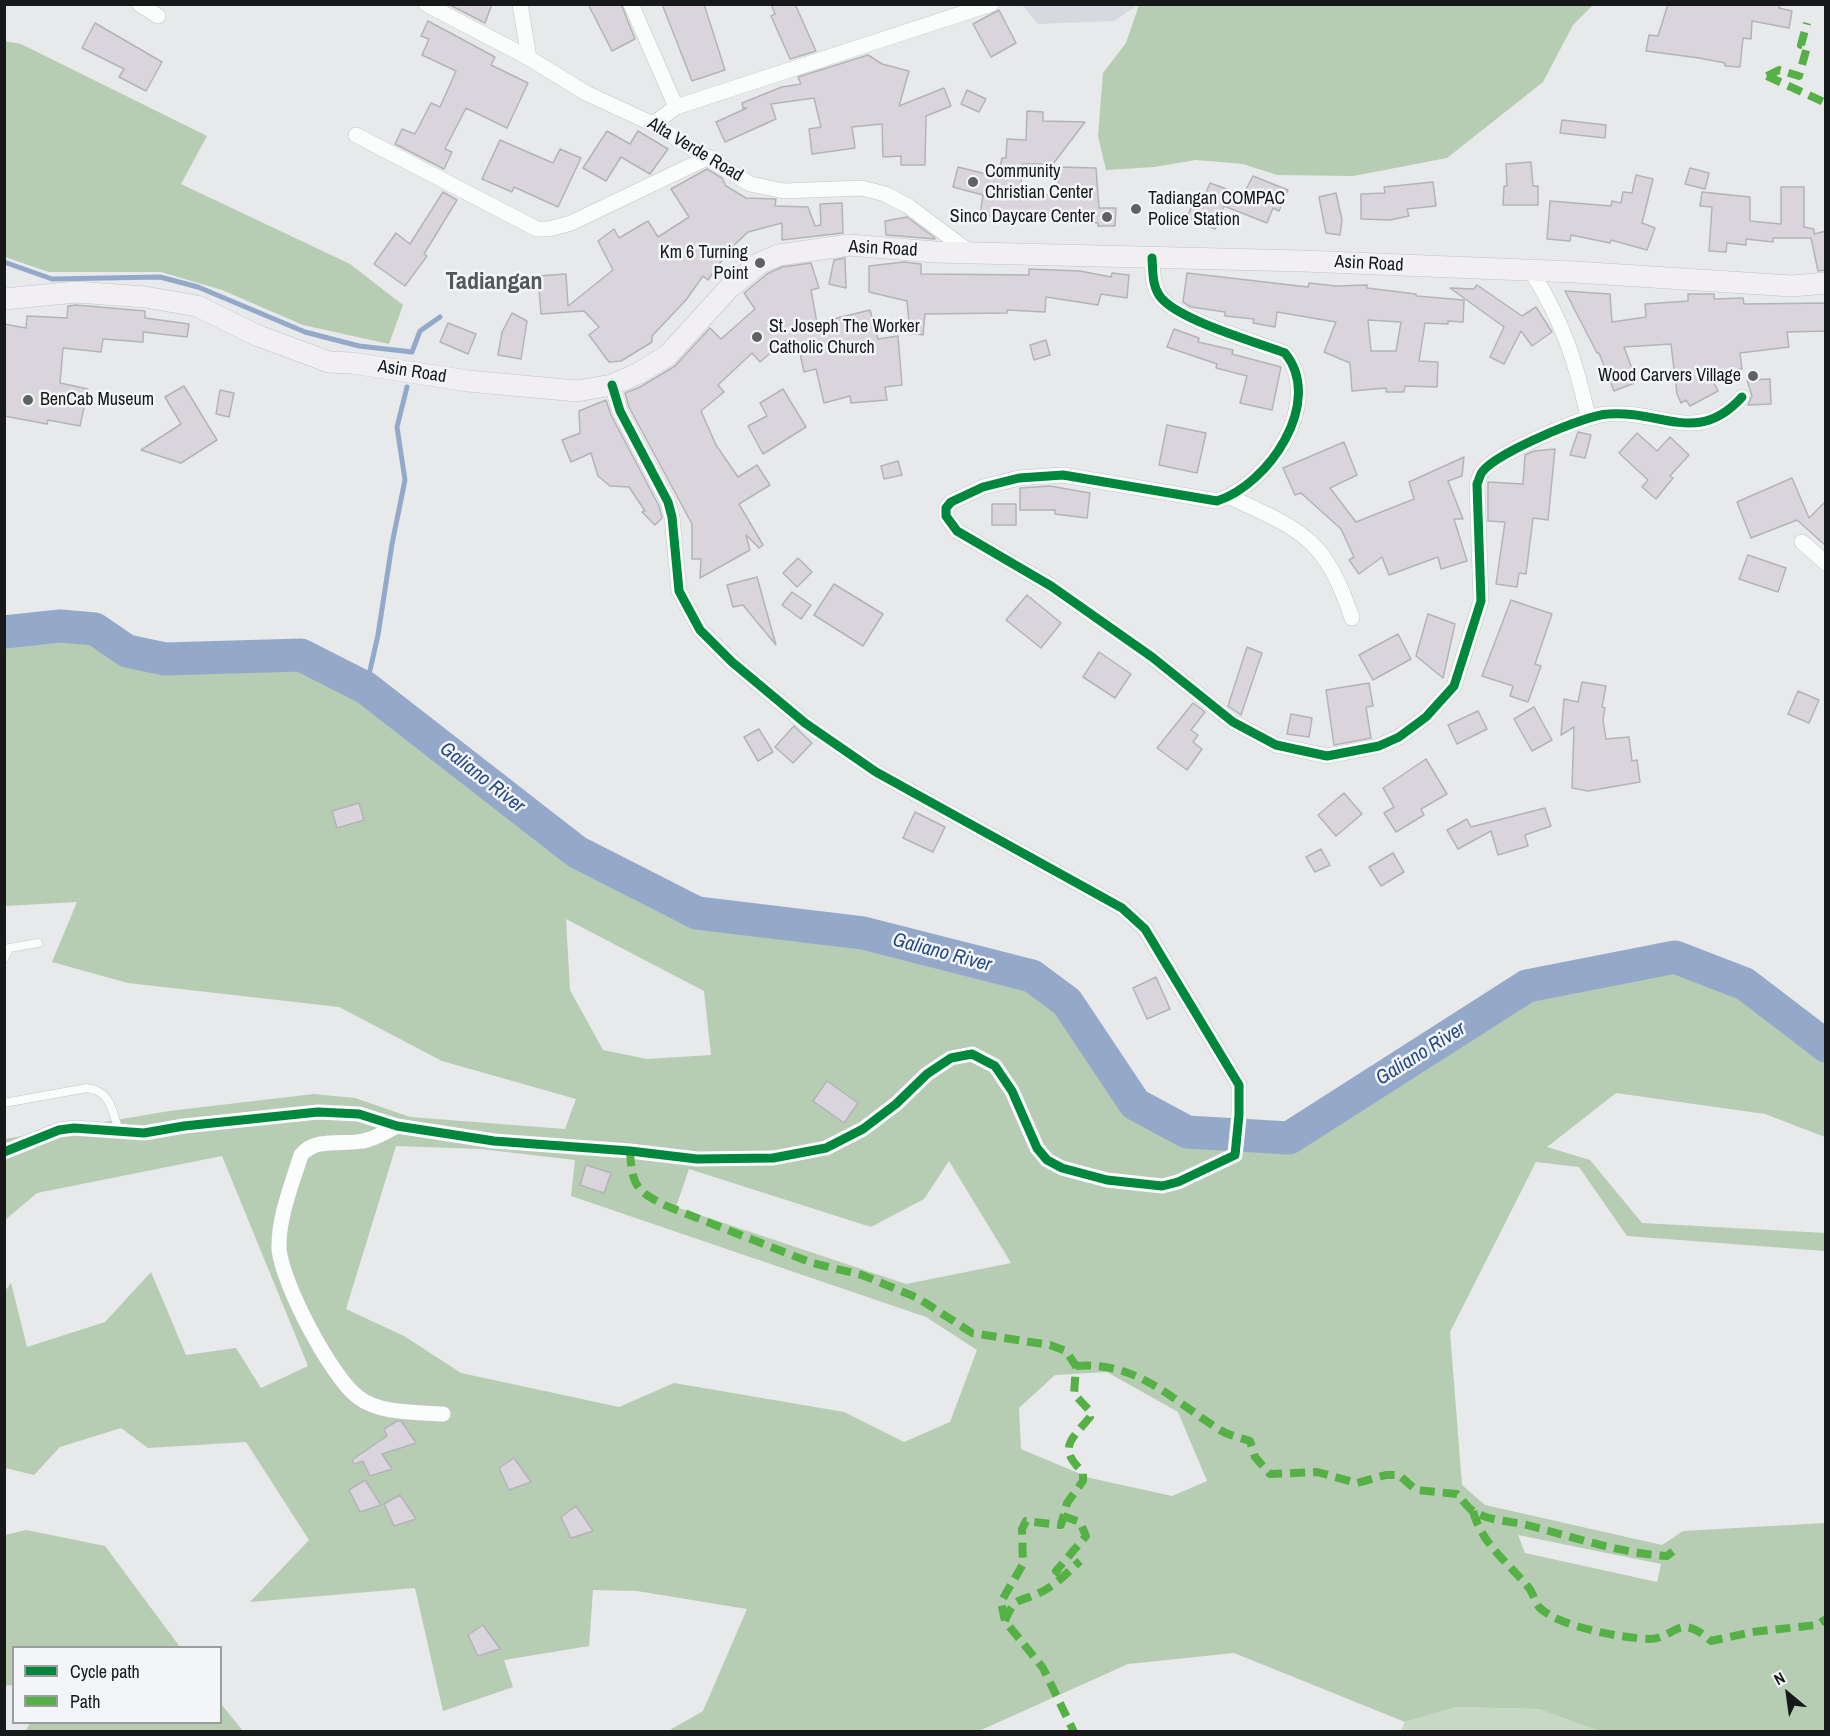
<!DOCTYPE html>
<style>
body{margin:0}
#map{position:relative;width:1830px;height:1736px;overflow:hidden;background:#e7e9eb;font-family:"Archivo Narrow",sans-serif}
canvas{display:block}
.frame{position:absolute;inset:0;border:6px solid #171819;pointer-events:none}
.legend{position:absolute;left:12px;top:1646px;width:210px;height:78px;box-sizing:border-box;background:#f3f5f9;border:2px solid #9b9d9f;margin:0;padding:8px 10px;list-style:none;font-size:18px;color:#171819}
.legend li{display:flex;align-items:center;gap:12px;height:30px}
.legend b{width:30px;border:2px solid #9b9d9f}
.north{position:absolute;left:1758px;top:1664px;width:60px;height:60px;-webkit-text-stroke:4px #f3f5f9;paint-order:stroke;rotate:331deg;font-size:16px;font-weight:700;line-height:24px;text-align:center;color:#171819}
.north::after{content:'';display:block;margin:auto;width:21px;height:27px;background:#171819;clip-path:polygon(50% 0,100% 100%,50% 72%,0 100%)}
</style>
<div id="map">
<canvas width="1830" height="1736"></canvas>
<div class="frame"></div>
<ul class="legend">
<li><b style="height:8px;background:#00873e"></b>Cycle path</li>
<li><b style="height:8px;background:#55b145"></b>Path</li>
</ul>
<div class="north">N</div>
</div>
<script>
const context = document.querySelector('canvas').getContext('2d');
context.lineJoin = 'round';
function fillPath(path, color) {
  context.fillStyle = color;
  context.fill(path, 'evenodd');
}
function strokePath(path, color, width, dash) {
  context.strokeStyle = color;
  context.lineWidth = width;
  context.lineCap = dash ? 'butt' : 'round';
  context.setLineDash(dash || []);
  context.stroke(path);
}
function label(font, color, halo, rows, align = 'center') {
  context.font = font + ' "Archivo Narrow",sans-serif';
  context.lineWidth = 5;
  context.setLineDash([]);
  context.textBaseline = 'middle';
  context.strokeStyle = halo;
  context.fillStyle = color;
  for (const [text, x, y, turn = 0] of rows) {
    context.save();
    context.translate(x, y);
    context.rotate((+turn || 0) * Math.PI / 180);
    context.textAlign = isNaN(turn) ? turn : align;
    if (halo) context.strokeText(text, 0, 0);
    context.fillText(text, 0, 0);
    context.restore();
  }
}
const built = new Path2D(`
 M1139,4l-25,17 -76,3 -16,-19z`);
const green = new Path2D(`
 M1456,1707l83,2 60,22 -199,1 5,-10z`);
const forest = new Path2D(`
 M1139,5v-1l454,1 -20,20 -30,57 -96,76 -94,18 -76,-1 -34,-11 -47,-4 -42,7 -48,3 -8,-34 5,-63 23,-30z
 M5,41l16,3 186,92 -26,48 169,80 53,41 -14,39 -86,-19 -81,-35 -61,-18h-112l-44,-15z
 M60,626l35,3 32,22 38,8 136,-4 65,33 211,164 120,61 166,20 169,43 35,26 68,101 52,29 102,5 238,-151 148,-29 70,27 80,62v91l-60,-23 -149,-21 -69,54 43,13 52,63 183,10v18l-198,-15 -48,-69 -43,-5 -86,170 12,153 23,20 177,40 21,-14 142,-8v208h-226l-60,-22 -83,-2 -51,15 -171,-69 -106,11 -149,67h-311l35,-20 44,-102 -110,-18 -44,-1 -4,56 -85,14 9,27 -70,24 -28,-123 -165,14 59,-62 -63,-98 -98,6 -27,-20 -61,19 -26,28 -29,-7 -1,-176 7,-9 16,64 78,-25 46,-50 35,83 50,-7 25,40 47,-22 -86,-210 -185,37 -32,27v-81l164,-28 145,-17 41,4 55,19 155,12 11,-30 -134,-38 -103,-54 -211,-24 -76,-21 25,-60 -72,4v-274zM566,919l138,72 7,64 -64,4 -44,-9 -33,-60zM396,1146l85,3 94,11 -4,36 355,121 51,33 -27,72 -46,20 -60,-30 -170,-29 -55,24 -158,-34 -57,-37 -58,-27zM949,1161l62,102 -105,21 -230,-77 13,-38 182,58 53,-28zM1107,1372l71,40 29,69 -35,15 -82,-18 -69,-29 -2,-41 36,-33zM1518,1535l143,29 -4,18 -132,-29z
 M26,1530l79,16 75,101 -166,1 -1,37 -8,1v-151z
 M221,1704l22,27h-217l4,-9h190z`);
const stream = new Path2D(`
 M4,262l48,17 108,-2 38,10 107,45 54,14 53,6 8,-21 20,-14
 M366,688l12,-53 14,-91 13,-64 -8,-53 10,-40`);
const river = new Path2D(`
 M4,632l56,-6 35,3 32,22 38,8 136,-4 65,33 211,164 120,61 166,20 169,43 35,26 68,102 52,28 102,6 238,-152 148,-29 70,27 81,62`);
const building = new Path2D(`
 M448,4h44l-7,19z
 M588,4h33l14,35 -23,12z
 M662,4h42l21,66 -33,11z
 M771,4h24l21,47 -26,8 -19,-43 4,-2z
 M1668,4h112l-1,4 13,3 -3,17 -37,-7 -1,18 -8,-1 -3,29 -15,-1v-3l-26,-5 -53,-7 3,-16 9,1z
 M999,10l17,33 -25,14 -18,-33z
 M428,21l67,36 -4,8 37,18 -21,45 -41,-20 -21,41 7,3 -8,17 -49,-25 7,-15 13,5 16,-31 9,4 16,-36 -34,-16 7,-16 -8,-3z
 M95,23l67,39 -16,29 -27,-14 5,-8 -42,-21z
 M868,55l14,9 27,7 -10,35 45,-18 7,18 -25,10 -1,49h-24v-9l-18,1 -1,-33 -30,3 3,21 -43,6 -3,-25 12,-2 -7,-29 -43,6 5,15 -51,23 -9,-20 31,-14h-4l-1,-5 40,-16 19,-3 -3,-7z
 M967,90l19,9 -7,13 -18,-8z
 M1027,111l16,1v9l42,1 -32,42h-31l-1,27 37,5 1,-29 37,1 3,40h17l-1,18h-17v-3l-24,-2v-3l-55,-3v4l-39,-4 3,-20 -30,-8 5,-20 40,10 4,-19h4l1,-19 19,1z
 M1562,120l44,5 -1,13 -45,-5z
 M607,131l23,13 8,-13 30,18 -18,25 -29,-17 -15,24 -23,-13z
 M500,140l53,23 7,-14 21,9 -23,49 -44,-20 -2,5 -30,-13z
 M1531,162l2,24h5v19h-35l1,-19h3l-1,-22z
 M1690,168l19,5 -4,16 -20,-5z
 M707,169l15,9 4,8 20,12 30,1 -1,7 33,1 7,19 6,-1 -1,-21 22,-1 1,30 -61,7v-17l-34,9 -19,18 -21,30 -5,-4 -17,24 -34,36v6l-31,19 -12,1 -20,-27 10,-8 -15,-16 -43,3 -3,-38 28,-2 2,32 45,-36 -15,-29 16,-12 5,9 29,-17 10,16 31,-20 -18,-28z
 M1636,175l17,4 -11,44 13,5 -8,22 -36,-10 -1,3 -39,-8 -1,6 -23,-2 3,-38 61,5 1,-5 9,2 2,-11 9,1z
 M1253,176l35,14 -9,21 -6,-3 -6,15 -43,-17 -9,23 -28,-11 7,-18 8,3 8,-20 33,12z
 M1433,182l3,24 -29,3 2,7 -19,4 -29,-1v-25l24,-1 -1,-6z
 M1781,187h23v40l10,2v5l12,-3v39l-8,1 -7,-33h-38v4l-27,-3v6l-19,-2 -1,9 -17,-1 3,-44 -12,-1 2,-14 48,5v24l31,3z
 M443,192l14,8 -33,54 3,2 -22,30 -31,-22 22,-31 14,11z
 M1336,193l6,27 -2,15 -14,-2 -7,-36z
 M907,217l28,21v1l-49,-4 -1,-14z
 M845,258l1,30 -17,-4 5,-24z
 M904,262l17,2v10l108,1v-6l51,2 31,6 1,-4 17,2 -2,23 -26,-4 -3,11 -52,-8 -1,15 -38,-2v3l-82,1 -2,21 -13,-2 -3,-32 -38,-9v-26z
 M811,263l8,25 -8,2 6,33 53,-13 8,29 20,-3 4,49 -17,2 2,13 -36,3 -1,-7 -26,7 -8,-34 -12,3 -5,-24 -11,2 -2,-10 -26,22 -8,-9 -34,32 6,7 -23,19 15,34 22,32 19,-12 13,20 -31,19 24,41 -4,3 -13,-13 4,15 -50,28 1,-19h-9v-35l-63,-117 -4,-14 15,-6 35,-21 35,-38 11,11 34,-30 -11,-16 23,-19 15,-7z
 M1187,273l121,14 1,-4 27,3 31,-1v3l49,6v2l48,4 -1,22 -15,-1v3l-23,-1 -6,38 19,1 -1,25 -32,-1 -1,6h-18v-4l-34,3 -2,-28 -26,-11 12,-30 -59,-10 -2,15 -22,-4 1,-4 -29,-3v-4l-34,-5 -8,-5zM1368,320l33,2 -5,29h-25z
 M1477,285l45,31 14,-9 16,25 -20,14 -11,-15 -17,33 -14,-7 14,-30 -54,-39 24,1z
 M1565,291l45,3 2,28 34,-5 -1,-13 43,-3v-7h26v5l29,-1 1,6 82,-1v28l-39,1 2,15 -49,6 2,16 -33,4 9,18 -28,15 -4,-6 -5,3 -4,-9 -6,-50 -47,3 13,35 -23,9 -15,-38h-2z
 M76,305l69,6v7l44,6 -2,13 -44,-5v10l-40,-3 -2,13 -38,-4 -3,35 28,6 -8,37 -32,-6 -1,4 -43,-8v-92l22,4 1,-12 40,2 1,-12z
 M512,313l15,8 -6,38 -23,-4 4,-23z
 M448,323l28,11 -8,20 -28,-12z
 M1174,329l25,9 -1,4 35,8 -1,4 49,13 -9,43 -32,-7 7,-27 -31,-8 1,-4 -50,-17z
 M1046,340l4,15 -16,5 -4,-15z
 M1770,379l1,25 -23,1 4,-9 -5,-16z
 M184,386l33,54 -36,23 -40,-13 40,-26 -16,-27z
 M783,389l23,38 -43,27 -15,-28 19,-10 -7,-13z
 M220,390l14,3 -5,24 -13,-3z
 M606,400l5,15 48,91 3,12 -7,7 -13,-13 3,-1 -16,-24 -19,-1 -12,-10 -7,-23 -20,9 -9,-22 18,-7 -1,-22z
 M1167,425l39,8 -9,40 -38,-8z
 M1578,432l13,3 -6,23 -15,-3z
 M1637,433l20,18 13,-14 19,18 -19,21 3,2 -17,21 -14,-12 6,-7 -29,-27z
 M1344,442l13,33 -27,13 26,34 58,-23 -5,-17 55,-25 -2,19 -14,5 15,38h-9l13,42 -26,8 -3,-12 -49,18 -7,-18 -23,17 -10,-14 5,-3 -13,-28 -40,-36 -6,2 -12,-27z
 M1555,449l-7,71 -15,-2 -7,56 -7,-1 -2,14 -21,-3 9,-62 -17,-1v-39l35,2 2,-29 9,-4z
 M898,461l4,14 -18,4 -3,-13z
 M1792,478l17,40 17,-17v45l-29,-26 -46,18 -14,-36z
 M1050,486l40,7 -3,25 -32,-4v-4h-35v-22z
 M992,504h24v21h-24z
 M1748,555l38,13 -8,24 -39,-13z
 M798,558l14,14 -15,15 -14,-14z
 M757,577l8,29 11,39 -33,-40 -10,2 -6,-22z
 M834,584l49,30 -20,32 -49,-31z
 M792,592l19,13 -10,14 -19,-14z
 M1027,595l34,28 -20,25 -35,-28z
 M1511,600l41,14 -17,50 6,2 -13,36 -18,-6 3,-10 -31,-10z
 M1428,614l27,10 -12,54 -27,-22z
 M1398,634l13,25 -38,21 -14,-25z
 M1247,647l15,6 -21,62 -13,-9z
 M1099,652l32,22 -16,24 -32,-21z
 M1582,682l24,4 -4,21 3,1 -2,12 3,19 23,-2 3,24 5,-1 3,22 -52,9 -16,-3 2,-61 -13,8 3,-36 14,3z
 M1369,683l4,23 -7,1 5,31 -37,7 -8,-55z
 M1798,691l21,9 -10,23 -21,-9z
 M1193,703l12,9 -14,18 7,5 -5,7 9,7 -15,21 -30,-22z
 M1534,707l18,33 -20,11 -18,-32z
 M1478,711l9,18 -30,15 -9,-19z
 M1291,714l21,4 -3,19 -22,-3z
 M794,726l18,17 -19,20 -18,-16z
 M759,729l14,23 -15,9 -14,-24z
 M1426,759l21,35 -26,15 3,6 -28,17 -12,-19 10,-6 -11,-19z
 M1344,793l18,21 -26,22 -18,-21z
 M359,803l5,17 -27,8 -5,-17z
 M1545,808l6,18 -26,9 3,11 -30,9 -7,-24 -33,18 -11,-19 20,-11 4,8z
 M915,812l30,15 -12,25 -30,-14z
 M1321,849l9,16 -15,7 -9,-15z
 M1393,853l11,19 -23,14 -12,-19z
 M1156,977l14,32 -23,10 -14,-31z
 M827,1081l31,22 -14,20 -31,-22z
 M586,1165l25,8 -7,20 -24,-8z
 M397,1421h4l15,22 -34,11 10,15 -22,7 -7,-15 -9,3 -2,-4 35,-24 -3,-7z
 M514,1458l17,24 -22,8 -10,-22z
 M365,1480l16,25 -21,7 -11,-22z
 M400,1495l16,24 -22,7 -10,-22z
 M576,1506l17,25 -22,7 -10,-21z
 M483,1625l17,24 -22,7 -10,-21z`);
const lane = new Path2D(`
 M4,949l34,-6
 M4,959l5,-10
 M4,1103l83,-15c24,3 25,23 32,43`);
const street = new Path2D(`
 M139,4l19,12
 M426,4l103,54 57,35 67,31 97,60 34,7 78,-3 23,6 23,12 63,47
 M520,4l9,54
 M631,4l45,103
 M653,124l23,-17 315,-103
 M356,135l181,94h12l22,-6 138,-66
 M1152,258c1,13 0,26 7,37 15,24 97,47 126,58 40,49 -17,132 -68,148l-154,-26 -44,3 -36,9 -32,15 -5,6v8l11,15 94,55 101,71 81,65 43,23 51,11 52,-10 20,-9 27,-20 28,-31 27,-85 -4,-117c2,-4 3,-10 6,-13 14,-18 102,-56 125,-57 54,-4 90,32 134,-17
 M1531,271c31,49 45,90 57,146
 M1230,497c73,34 95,41 122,121
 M1802,542l24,21
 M397,1126c-11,6 -22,13 -34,15 -21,4 -47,-4 -62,14 -9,29 -23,63 -22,94 3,34 52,128 79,148 21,17 59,15 85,17
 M4,1152l55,-22 15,-2 70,5 40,-7 134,-14 41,2 38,12 97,15 136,10 67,8 76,-1 53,-10 37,-19 33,-25 31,-30 24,-16 21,-4 23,12 17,25 25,57 10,12 15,8 45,12 55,6 16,-4 57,-27 4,-40v-30l-94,-156 -23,-21 -246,-136 -71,-49 -73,-61 -32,-32 -21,-39 -7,-74 -4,-15 -48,-91 -8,-26`);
const secondary = new Path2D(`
 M4,299l72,-7 69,5 52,9 59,29 73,27 23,1 116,18 109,10 35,-6 27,-12 29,-18 61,-67 31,-25 19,-8 70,-10 86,7 368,9 272,11 217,14 34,-3`);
const quiet = new Path2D(`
 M1767,76l12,-6 20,6 8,-29 -6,-2 6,-22
 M1767,76l59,27
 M630,1151c2,36 7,41 39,56l143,56 50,12 56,23 54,35 78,12 16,6 10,15 -2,28 15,16 1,7c-19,23 -33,31 -7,55v9l-16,22 -6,22 -35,-4 -4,8 1,35 -22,38 4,19 38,47 31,64
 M1076,1366c62,-5 96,34 144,64 8,5 21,8 30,11l5,16 15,17 47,-2 40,11 29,-8h13l17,15 41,4c5,5 10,13 16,17 15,10 37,10 54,14 46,12 92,28 140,31l10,-8
 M1473,1511c9,34 35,51 56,77 4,5 6,15 11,20 20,19 82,30 109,31 27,0 28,-28 62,2l41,-9 65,-7 9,-6
 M1063,1516l17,6 6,14 -30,35 7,5
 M1005,1621c10,-25 13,-18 34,-28 15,-6 29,-21 41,-32`);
const cycleway = new Path2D(`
 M1152,258c1,13 0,26 7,37 15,24 97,47 126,58 40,49 -17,132 -68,148l-154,-26 -44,3 -36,9 -32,15 -5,6v8l11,15 94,55 101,71 81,65 43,23 51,11 52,-10 20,-9 27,-20 28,-31 27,-85 -4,-117c2,-4 3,-10 6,-13 14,-18 102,-56 125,-57 54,-4 90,32 134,-17
 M4,1152l55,-22 15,-2 70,5 40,-7 134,-14 41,2 38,12 97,15 136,10 67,8 76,-1 53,-10 37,-19 33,-25 31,-30 24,-16 21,-4 23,12 17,25 25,57 10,12 15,8 45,12 55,6 16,-4 57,-27 4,-40v-30l-94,-156 -23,-21 -246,-136 -71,-49 -73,-61 -32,-32 -21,-39 -7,-74 -4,-15 -48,-91 -8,-26`);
const markers = [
 [973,182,6,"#606162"],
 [1136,209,6,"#606162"],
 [1107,217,6,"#606162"],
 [760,263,6,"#606162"],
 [757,337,6,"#606162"],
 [1753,376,6,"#606162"],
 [28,400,6,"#606162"]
];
const streetNames = [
 ["Alta Verde Road",695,150,31],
 ["Asin Road",883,249,3],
 ["Asin Road",1369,264,3],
 ["Asin Road",412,372,9]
];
const poiNames = [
 ["Community",985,172],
 ["Christian Center",985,193],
 ["Tadiangan COMPAC",1148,199],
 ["Police Station",1148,220],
 ["Sinco Daycare Center",1095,217,"right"],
 ["Km 6 Turning",748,253,"right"],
 ["Point",748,274,"right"],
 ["St. Joseph The Worker",769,327],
 ["Catholic Church",769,348],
 ["Wood Carvers Village",1741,376,"right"],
 ["BenCab Museum",40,400]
];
const waterNames = [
 ["Galiano River",482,778,38],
 ["Galiano River",942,953,15],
 ["Galiano River",1421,1054,-32]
];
const districtNames = [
 ["Tadiangan",494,283]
];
fillPath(built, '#d6d9df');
fillPath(green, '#c7d8c4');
fillPath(forest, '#b6ccb3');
strokePath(stream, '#94a9ca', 5);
strokePath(river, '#94a9ca', 33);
fillPath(building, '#dad4dd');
strokePath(building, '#b3b4b6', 1.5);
strokePath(lane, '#c2c3c4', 9);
strokePath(street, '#c2c3c4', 16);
strokePath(secondary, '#c2c3c4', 22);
strokePath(lane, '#fbfcfc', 8);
strokePath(street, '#fbfcfc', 15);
strokePath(secondary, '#f2eff2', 21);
strokePath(quiet, '#55b145', 8, [15, 8]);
strokePath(cycleway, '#00873e', 9);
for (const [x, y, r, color] of markers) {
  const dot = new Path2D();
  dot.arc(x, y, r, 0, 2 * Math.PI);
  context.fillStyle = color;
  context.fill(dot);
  strokePath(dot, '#f3f5f9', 2);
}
label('18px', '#171819', '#f3f5f9', streetNames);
label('18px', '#171819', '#f3f5f9', poiNames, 'left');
label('italic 20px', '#274b86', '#f3f5f9', waterNames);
label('bold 24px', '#55575a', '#f3f5f9', districtNames);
</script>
